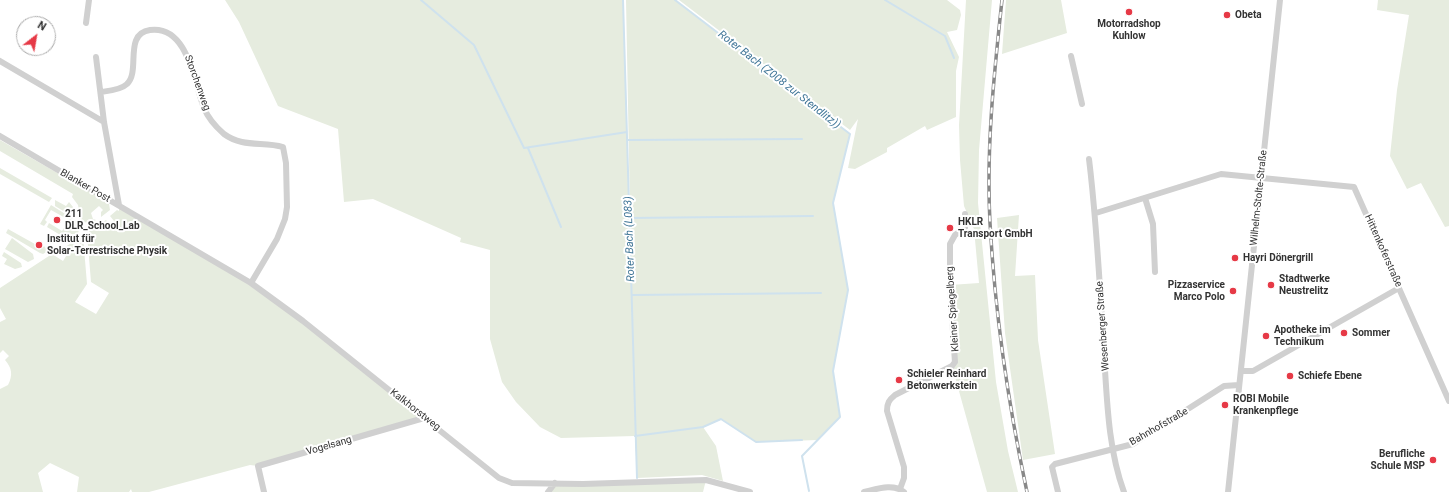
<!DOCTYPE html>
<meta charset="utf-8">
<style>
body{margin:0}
#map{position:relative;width:1449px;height:492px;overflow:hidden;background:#fff;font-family:Roboto,sans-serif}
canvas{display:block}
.north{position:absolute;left:16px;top:16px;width:40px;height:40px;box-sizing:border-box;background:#fff;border:1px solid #adadad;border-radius:50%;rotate:31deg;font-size:11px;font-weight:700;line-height:16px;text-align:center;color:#333}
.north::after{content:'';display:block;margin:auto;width:14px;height:18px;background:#e63946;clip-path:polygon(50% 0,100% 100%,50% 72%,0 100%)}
</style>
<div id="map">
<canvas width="1449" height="492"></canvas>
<div class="north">N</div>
</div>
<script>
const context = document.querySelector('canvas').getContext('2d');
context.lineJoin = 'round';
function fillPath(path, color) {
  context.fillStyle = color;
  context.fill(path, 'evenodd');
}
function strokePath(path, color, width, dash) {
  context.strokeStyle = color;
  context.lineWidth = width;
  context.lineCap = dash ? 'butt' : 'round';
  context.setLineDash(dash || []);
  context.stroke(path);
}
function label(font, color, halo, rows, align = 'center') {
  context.font = font + ' Roboto,sans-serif';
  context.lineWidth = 4;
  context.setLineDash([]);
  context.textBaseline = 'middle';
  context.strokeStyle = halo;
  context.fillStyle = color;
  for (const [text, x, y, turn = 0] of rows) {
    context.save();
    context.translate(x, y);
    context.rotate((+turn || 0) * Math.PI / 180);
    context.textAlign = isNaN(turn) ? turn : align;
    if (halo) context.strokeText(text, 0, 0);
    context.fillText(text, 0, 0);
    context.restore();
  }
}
const green = new Path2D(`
 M225,0h398l9,317 -6,-317h49l175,134 -17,69 15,87 -15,81 7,46 -22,23 -62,2 -34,-23 -19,8 13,19 7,35 -21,-6 -65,3 -2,-42 -74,2 -21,-11 -24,-25 -14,-20 -12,-43v-89l-30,-8 1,-4 -88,-39 -29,3 -6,-73 -60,-23 -39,-84z
 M679,0h268l13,10 1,5 -4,15 -10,2 12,25 -3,14v46l-29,13 -2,-4 -38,22v4l-32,17 -7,-1 10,-49 -8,11z
 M966,0h26l-13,150 -1,53 18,179 12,69 10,41h-31l-35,-126 -2,-81 29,-2 -5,-54 -10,-23 -4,-46 -1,-35z
 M1006,0h55l6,33 -65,21z
 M1378,0h71v226l-4,1 -24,-44 -14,6 -17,-33 7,-66 12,-75 -32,-5z
 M0,140l101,58 8,6 1,6 -9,7v-5l2,-2 -4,-4 -8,7 2,6 3,1c-4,4 -10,3 -15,1l-3,-16 -6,-8 1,-3 -73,-43z
 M0,168l52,30 -3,4 -49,-28z
 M55,200l11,6 3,-4 4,5 2,11 -20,-12z
 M51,205l24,15 4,10 -1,3 -11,6 -20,-12 2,-4 13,8 7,-11 -18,-10 -6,10 2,2 -3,4 -4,-2z
 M119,205l132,78 173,135 -166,48 -8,-1 -101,27h-17l-1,-3 -2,3h-52l2,-15 -29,-14 -12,10 5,19h-43v-103l8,-4c5,-10 4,-17 -3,-25l4,-4 -6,-6 -3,3v-31l6,-3 -6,-11v-20l52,-34 11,7 5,-8 -8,-3 23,-14 4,48 -12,18 21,12 13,-21 -18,-11 -4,-49 19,-13 3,4 5,-3 -4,-5 7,-6 2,1z
 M1019,215l-4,61 20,-1 3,65 17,114 -32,6 -18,-127 -8,-115z
 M8,229l34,19 2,-2 4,5 -5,3 -3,-1 -34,-20z
 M12,238l21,16 1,5 -6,3 -23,-13z
 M4,252l17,11 1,4 -7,2 -11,-5 3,-5 -5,-3z
 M706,480l-3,12h-155l7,-9z`);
const stream = new Path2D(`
 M421,0l53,45 50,103 103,-16
 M623,0l14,478
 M675,0l175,134 -17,69 15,87 -15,81 7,46 -38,39 7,35
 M885,0l60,36 9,22
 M628,140l174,-1
 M528,148l33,79
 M630,218l183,-2
 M633,295l188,-2
 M635,436l68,-9 18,-8 35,23 46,-2`);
const minor = new Path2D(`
 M86,23l3,-23
 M1071,56l11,48
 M96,57l8,65 15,83
 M0,61l104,61
 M101,92c7,-1 20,-2 26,-8 14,-13 -4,-50 23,-54 38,-5 44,52 54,78 4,10 12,19 20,26 19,14 39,7 59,13l3,16 1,44 -2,12 -8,20 -26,44
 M0,136l251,147 52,38 196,157 13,5 71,1 123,-4 44,12
 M1089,159c8,65 11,130 15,195 3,45 4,95 20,138
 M1145,198l8,26 2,48
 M1096,213l125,-39 133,13 95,214
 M1241,371h12l146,-83
 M900,489l4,-11v-11l-17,-56c0,-8 2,-11 8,-16l57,-29 3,-4 -5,-77v-41l5,-9 10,-7v-14
 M264,492l-6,-26 166,-48
 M548,492l7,-9
 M864,492c13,-3 29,-9 40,0
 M1058,492l-6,-25 3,-3 78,-20 91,-58 15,-1
 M1228,492l52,-492`);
const rail = new Path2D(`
 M1002,0c-8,74 -16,149 -12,223 5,91 18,180 37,269`);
const markers = [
 [1129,12,4,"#e63946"],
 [1227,15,4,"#e63946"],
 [57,220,4,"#e63946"],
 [950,228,4,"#e63946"],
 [39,245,4,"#e63946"],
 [1235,258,4,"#e63946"],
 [1271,285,4,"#e63946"],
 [1233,291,4,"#e63946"],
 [1344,333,4,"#e63946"],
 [1266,336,4,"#e63946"],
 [1290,376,4,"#e63946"],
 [899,380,4,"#e63946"],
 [1225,405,4,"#e63946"],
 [1433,460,4,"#e63946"]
];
const poiNames = [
 ["Obeta",1235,15],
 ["Motorradshop",1129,24,"center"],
 ["Kuhlow",1129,36,"center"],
 ["211",65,214],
 ["DLR_School_Lab",65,226],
 ["HKLR",958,222],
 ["Transport GmbH",958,234],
 ["Institut für",47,239],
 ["Solar-Terrestrische Physik",47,251],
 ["Hayri Dönergrill",1243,258],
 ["Stadtwerke",1279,279],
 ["Neustrelitz",1279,291],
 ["Pizzaservice",1225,285,"right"],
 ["Marco Polo",1225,297,"right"],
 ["Apotheke im",1274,330],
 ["Technikum",1274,342],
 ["Sommer",1352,333],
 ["Schieler Reinhard",907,374],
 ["Betonwerkstein",907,386],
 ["Schiefe Ebene",1298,376],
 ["ROBI Mobile",1233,399],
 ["Krankenpflege",1233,411],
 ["Berufliche",1425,454,"right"],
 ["Schule MSP",1425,466,"right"]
];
const streetNames = [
 ["Storchenweg",197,83,70],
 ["Blanker Post",85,186,30],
 ["Wilhelm-Stolte-Straße",1259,198,-84],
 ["Hittenkoferstraße",1383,251,66],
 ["Kleiner Spiegelberg",953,309,-94],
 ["Wesenberger Straße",1103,326,-94],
 ["Kalkhorstweg",415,410,38],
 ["Bahnhofstraße",1159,427,-30],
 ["Vogelsang",329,446,-16]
];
const waterNames = [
 ["Roter Bach (Z008 zur Stendlitz))",779,80,38],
 ["Roter Bach (L083)",630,239,-92]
];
fillPath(green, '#e6ecdf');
strokePath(stream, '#cfe2ee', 2);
strokePath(minor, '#d0d0d0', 6);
strokePath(rail, '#888', 3.5);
strokePath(rail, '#fff', 2, [6]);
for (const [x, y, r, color] of markers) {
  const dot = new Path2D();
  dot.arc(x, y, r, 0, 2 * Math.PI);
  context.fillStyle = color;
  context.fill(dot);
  strokePath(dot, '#fff', 1.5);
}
label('bold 10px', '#333', '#fff', poiNames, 'left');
label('10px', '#333', '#fff', streetNames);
label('italic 11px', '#3f7597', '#fff', waterNames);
</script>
